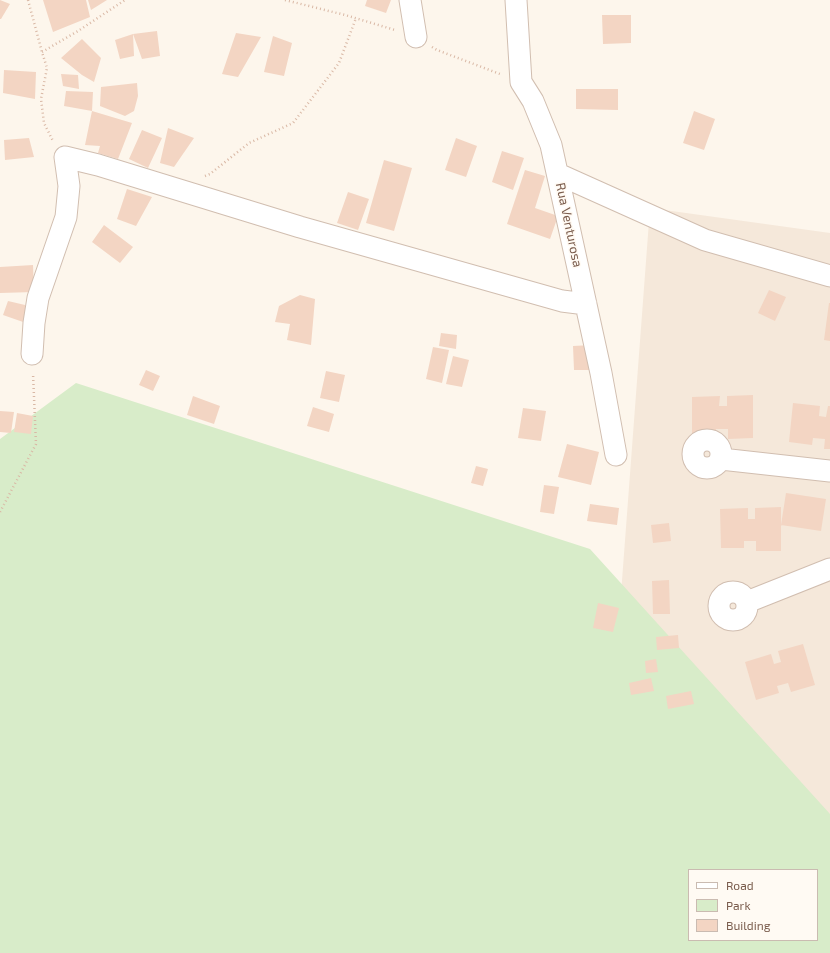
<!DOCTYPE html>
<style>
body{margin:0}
#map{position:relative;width:830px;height:953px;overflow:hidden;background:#fdf6ec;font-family:"Exo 2",sans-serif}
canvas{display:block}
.legend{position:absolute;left:688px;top:869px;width:130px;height:72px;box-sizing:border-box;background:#fffaf3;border:1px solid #cabbb1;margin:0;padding:5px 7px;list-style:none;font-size:12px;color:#7a5c4d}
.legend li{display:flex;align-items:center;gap:8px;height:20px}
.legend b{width:20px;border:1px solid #cabbb1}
</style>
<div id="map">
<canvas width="830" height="953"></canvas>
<ul class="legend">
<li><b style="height:5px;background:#fff"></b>Road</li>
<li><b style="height:11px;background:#d8ecc9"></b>Park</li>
<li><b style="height:11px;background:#f3d5c3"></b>Building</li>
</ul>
</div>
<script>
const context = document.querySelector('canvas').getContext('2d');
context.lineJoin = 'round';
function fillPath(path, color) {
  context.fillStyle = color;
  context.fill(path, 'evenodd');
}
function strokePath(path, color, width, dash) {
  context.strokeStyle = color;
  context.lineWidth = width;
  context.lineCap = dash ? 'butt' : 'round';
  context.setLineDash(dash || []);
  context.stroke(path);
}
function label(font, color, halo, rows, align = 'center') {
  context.font = font + ' "Exo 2",sans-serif';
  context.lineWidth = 3;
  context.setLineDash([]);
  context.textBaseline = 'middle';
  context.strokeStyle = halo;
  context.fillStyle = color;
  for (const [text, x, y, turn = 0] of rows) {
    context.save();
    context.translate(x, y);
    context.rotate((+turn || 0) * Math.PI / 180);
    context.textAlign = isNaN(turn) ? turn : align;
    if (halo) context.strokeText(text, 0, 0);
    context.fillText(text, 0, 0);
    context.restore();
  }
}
const residential = new Path2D(`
 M650,208l180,25v720h-236zM689,870h128v70h-128z`);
const green = new Path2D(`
 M76,383l514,166 240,265v139h-830v-514zM689,870h128v70h-128z`);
const building = new Path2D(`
 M0,0l10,4 -9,15h-1z
 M43,0h43l4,17 -37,15z
 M88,0h19l-16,10z
 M367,0h24l-5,13 -21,-7z
 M602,15h29v28l-28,1z
 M157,31l3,25 -18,3 -9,-25z
 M236,33l25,4 -23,40 -16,-3z
 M133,34l1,22 -14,3 -5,-19z
 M273,36l19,7 -8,33 -20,-4z
 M82,39l19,19 -7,24 -12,-7 -21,-17z
 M4,70l32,2 -1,27 -32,-6z
 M61,74l17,1 1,14 -16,-3z
 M137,83l1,13 -4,15 -9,5 -25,-10 1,-19z
 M576,89h42v21l-42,-1z
 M66,91l27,1 -1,19 40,12 -14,36 -20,-6 2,-7 -15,-1 7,-34 -28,-5z
 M694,111l21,8 -11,31 -21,-7z
 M168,128l26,10 -20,29 -14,-4z
 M142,130l20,8 -14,30 -19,-9z
 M29,138l5,19 -29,3 -1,-20z
 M456,138l21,8 -11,31 -21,-7z
 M502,151l22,7 -11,32 -21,-8z
 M384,160l28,8 -18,63 -28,-8z
 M525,170l20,6 -10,32 23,8 -8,23 -43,-15z
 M127,189l25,8 -16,29 -19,-7z
 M348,192l21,7 -11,31 -21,-7z
 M104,225l29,22 -13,16 -28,-21z
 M33,265l1,27 -34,1v-26z
 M769,290l17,7 -11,24 -17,-8z
 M300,295l15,4 -4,46 -24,-5 3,-16 -15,-2 4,-16z
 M8,301l17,4 1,18 -23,-8z
 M829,303h1v38l-6,-1z
 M441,333l16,2 -1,14 -17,-3z
 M592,345l1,25h-19l-1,-24z
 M433,347l16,3 -7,33 -16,-4z
 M453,356l16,4 -7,27 -16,-3z
 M146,370l14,6 -7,15 -14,-6z
 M326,371l19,4 -6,27 -19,-4z
 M753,395v43l-25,1v-10h-12v7h-24v-39l28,-1 -1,10h8v-10z
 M193,396l27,10 -6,18 -27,-9z
 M793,403l27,3 -1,10 7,1 2,-11h2v43h-6l1,-10 -12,-1 -1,7 -23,-3z
 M313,407l21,7 -5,18 -22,-6z
 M523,408l23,3 -5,30 -23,-3z
 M0,411l14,1 -3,21 -11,-1z
 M17,413l16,3 -2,18 -17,-2z
 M567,444l32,8 -8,33 -33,-8z
 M476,466l12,3 -5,17 -12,-3z
 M544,485l15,2 -5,27 -14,-2z
 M786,493l40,6 -5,32 -40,-6z
 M590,504l29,4 -2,17 -30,-4z
 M781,507v44h-25v-10h-12v7h-23l-1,-39 28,-1v11h7v-11z
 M669,523l2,18 -18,2 -2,-18z
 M669,580l1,34h-17l-1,-33z
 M598,603l21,5 -6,24 -20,-4z
 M678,635l1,13 -22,2 -1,-13z
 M803,644l12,41 -24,7 -3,-9 -11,3 2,7 -23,7 -11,-38 26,-8 3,10 7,-2 -3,-11z
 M656,659l2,13 -12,1 -1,-12z
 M651,678l3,13 -23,4 -2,-12z
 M691,691l3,13 -26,5 -2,-13z`);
const path = new Path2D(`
 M28,0l14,52 5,16 -6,31 3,24 9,18
 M285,0l60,15 50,15
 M432,47l5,3 63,24
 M42,52l36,-21 47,-31
 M205,176l5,-2 39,-31 44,-20 46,-60 17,-45
 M0,512l36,-68 -3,-71`);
const street = new Path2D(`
 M410,0l6,37
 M516,0l5,82 12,19 18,44 50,228 15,82
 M558,174l147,66 125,36
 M32,354l2,-31 4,-25 28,-81 3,-31 -4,-29 33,8 202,62 262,74 24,3
 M693 454a14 14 0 1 1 28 0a14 14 0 1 1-28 0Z
 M721,459l109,12
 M719 606a14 14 0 1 1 28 0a14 14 0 1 1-28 0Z
 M747,602l83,-33`);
const streetNames = [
 ["Rua Venturosa",569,225,78]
];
fillPath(residential, '#f5e8da');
fillPath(green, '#d8ecc9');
fillPath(building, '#f3d5c3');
strokePath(street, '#d1beb0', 23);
strokePath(path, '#d9b8a5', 2.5, [1, 3]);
strokePath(street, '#fff', 21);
label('13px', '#7a5c4d', '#fffaf3', streetNames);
</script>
